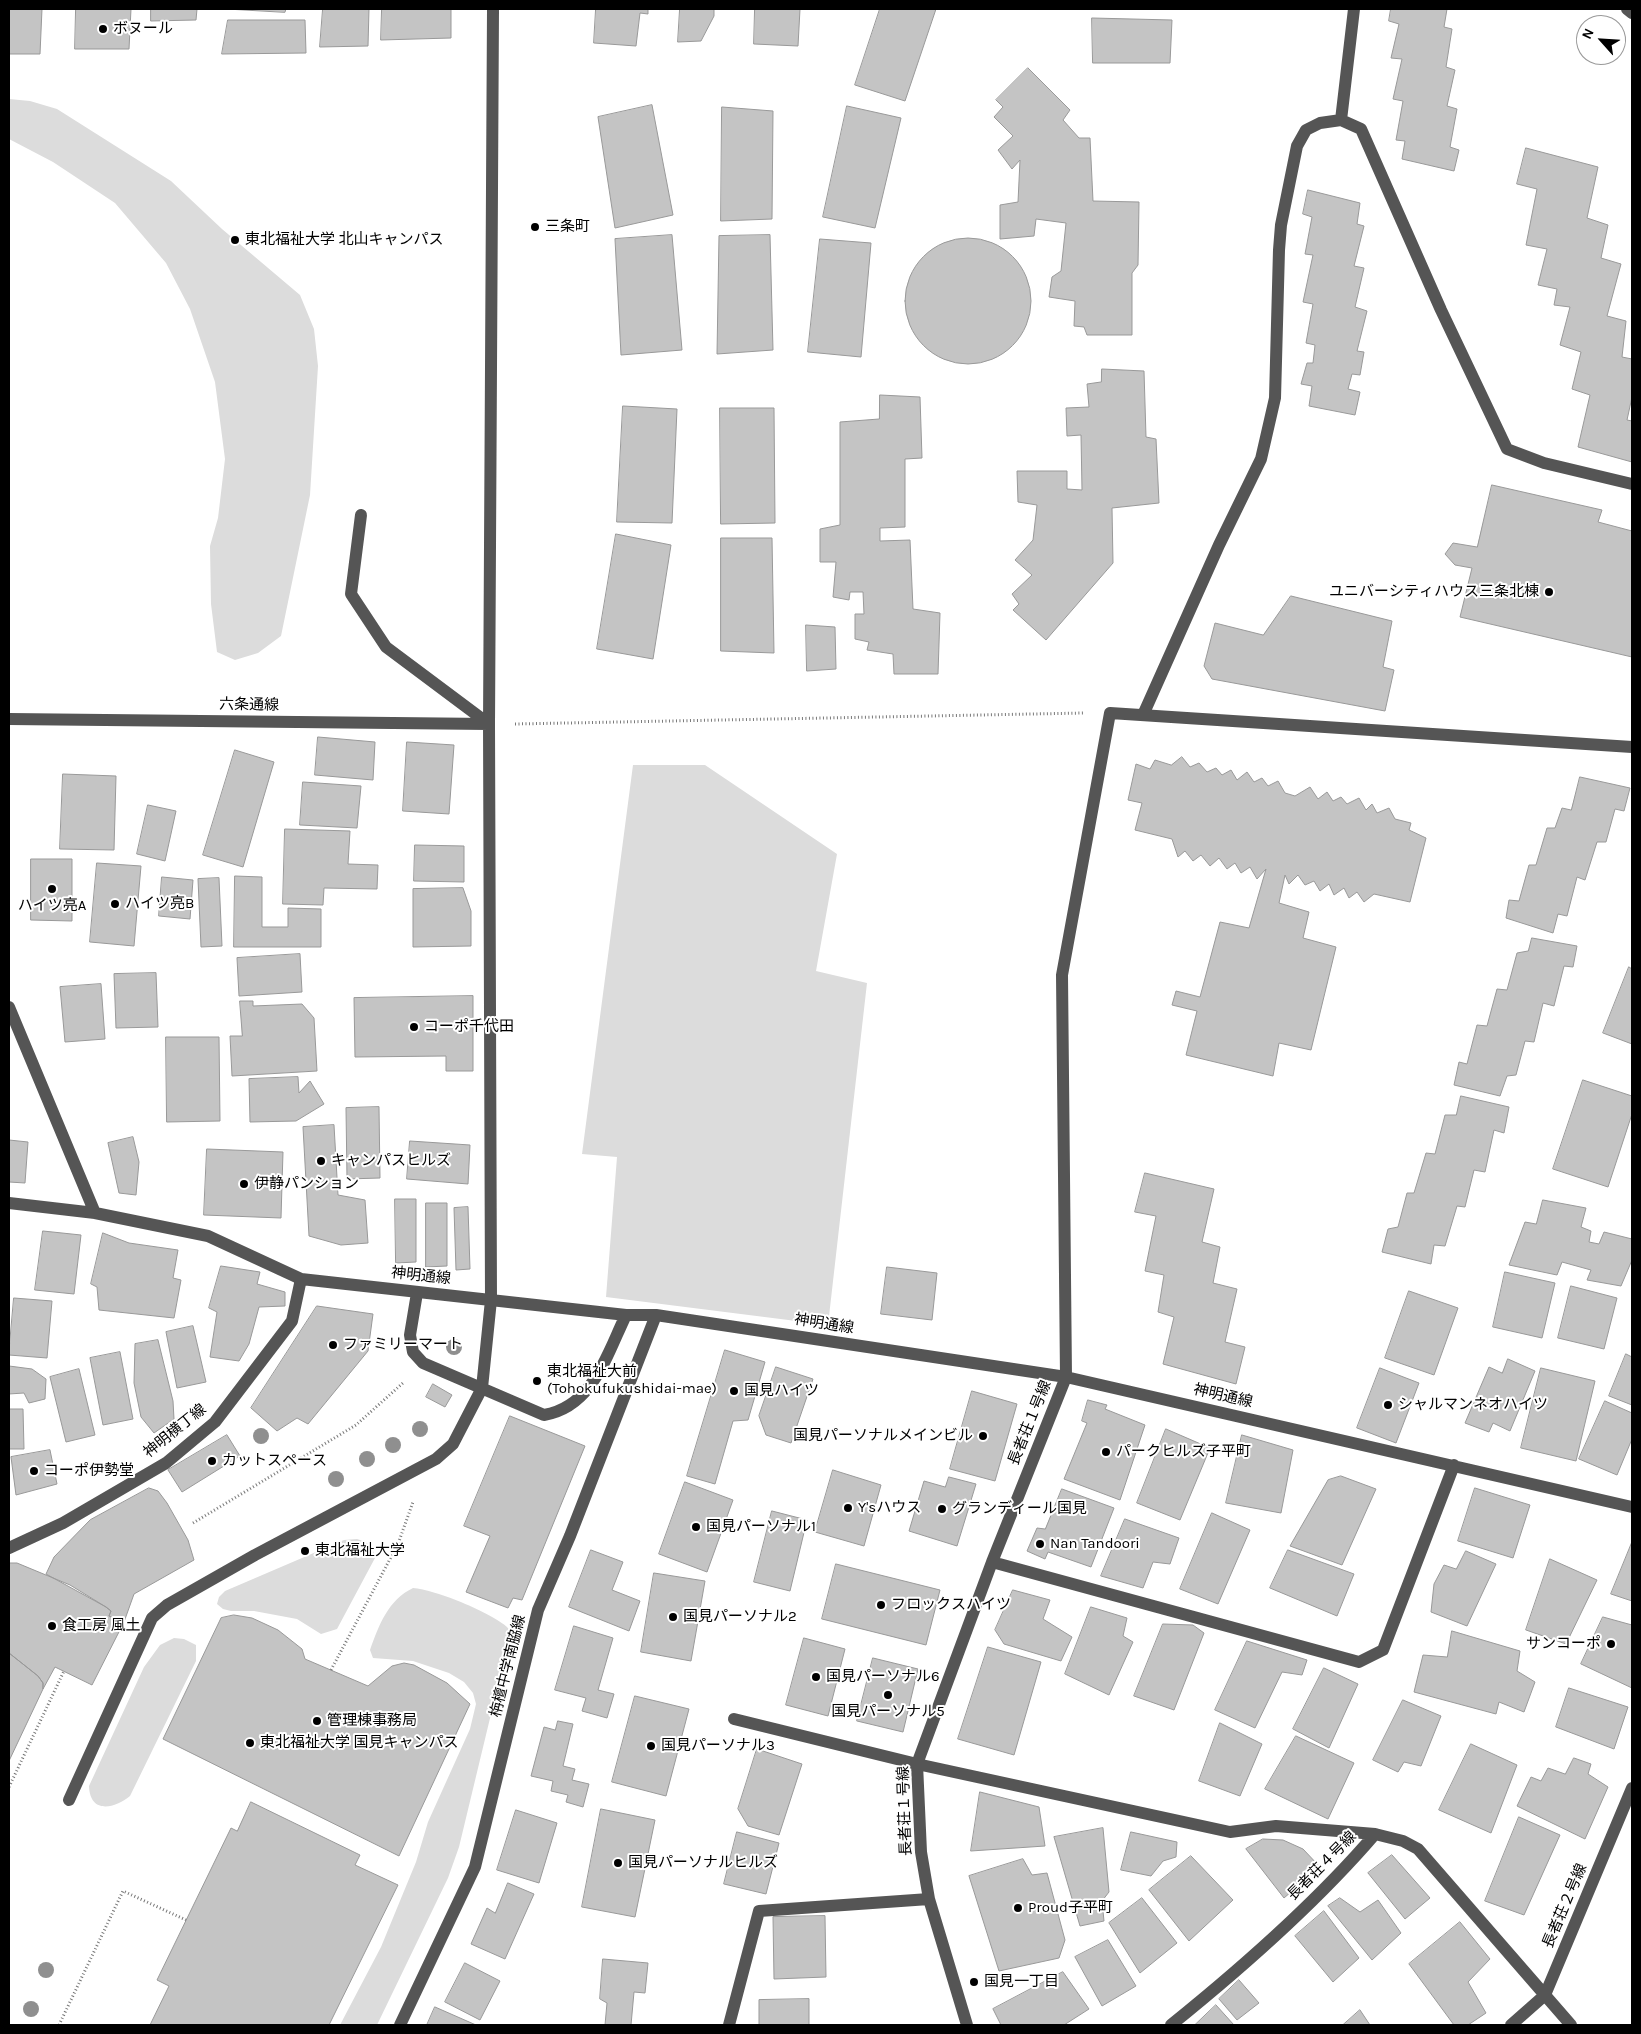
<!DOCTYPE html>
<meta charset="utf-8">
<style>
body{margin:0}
#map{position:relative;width:1641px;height:2034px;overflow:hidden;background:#fff;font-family:Karla,sans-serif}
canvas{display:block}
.frame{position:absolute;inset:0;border:10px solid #000;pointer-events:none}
.north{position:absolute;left:1576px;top:15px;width:50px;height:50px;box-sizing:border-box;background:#fff;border:1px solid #999;border-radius:50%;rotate:296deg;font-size:14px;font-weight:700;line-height:20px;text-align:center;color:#000}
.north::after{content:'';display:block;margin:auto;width:18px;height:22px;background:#000;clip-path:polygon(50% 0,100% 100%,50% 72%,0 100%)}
</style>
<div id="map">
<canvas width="1641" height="2034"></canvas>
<div class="frame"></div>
<div class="north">N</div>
</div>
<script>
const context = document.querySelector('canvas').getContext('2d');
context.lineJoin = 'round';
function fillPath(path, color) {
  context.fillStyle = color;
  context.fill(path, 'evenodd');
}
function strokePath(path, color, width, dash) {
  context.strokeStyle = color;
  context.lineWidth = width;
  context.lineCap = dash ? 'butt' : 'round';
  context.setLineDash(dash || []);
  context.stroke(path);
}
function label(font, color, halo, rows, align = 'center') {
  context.font = font + ' Karla,"Noto Sans JP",sans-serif';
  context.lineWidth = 4;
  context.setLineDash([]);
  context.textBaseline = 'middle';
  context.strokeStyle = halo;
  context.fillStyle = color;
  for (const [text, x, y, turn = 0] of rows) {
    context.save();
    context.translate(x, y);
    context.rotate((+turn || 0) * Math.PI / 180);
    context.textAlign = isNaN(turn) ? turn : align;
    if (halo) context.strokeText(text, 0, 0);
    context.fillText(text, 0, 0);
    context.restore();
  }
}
const green = new Path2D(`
 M9,99l21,2 27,8 114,72 51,48 78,66 14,34 4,37 -8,129 -29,141 -23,17 -23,7 -18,-8 -6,-48 -1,-58 8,-28 7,-59 -10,-77 -25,-73 -24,-46 -51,-60 -62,-41 -44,-23z
 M633,765h72l132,89 -21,117 51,12 -39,342 -222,-28 11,-140 -35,-3z
 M357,1539c11,3 16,7 18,19l-38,71 -16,5 -24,-15 -43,-8h-23l-8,-2 -6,-5 2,-7 6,-6 119,-51z
 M413,1588c21,1 86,27 98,43l-52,216 -11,31 -71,147h-37l41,-78 35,-85 12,-40 42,-93 6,-25 -3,-11 -9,-11 -15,-9 -36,-12 -40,-3 -3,-8c9,-25 18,-50 43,-62z
 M174,1638l10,1 12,6v16l-66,135c-16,13 -40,18 -41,-10l55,-119 16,-22z`);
const building = new Path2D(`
 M9,9h33l-2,45h-31z
 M76,9h55l-2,40h-54z
 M151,9h46l-1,11 -45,1z
 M227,9h59l-1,3z
 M323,9h46l-1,37 -48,1z
 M382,9h69v29l-70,2z
 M596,9h52v5l-8,-1 -4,33 -42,-3z
 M680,9h34v7l-13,25 -23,1z
 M755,9h45l-2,37 -44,-2z
 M880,9h56l-31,92 -50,-16z
 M1391,9h56l-3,18 8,2 -6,38 9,3 -8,36 10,3 -7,38 9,3 -5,21 -52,-12 3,-18 -9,-1 7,-39 -10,-2 9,-40 -11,-1 8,-34 -10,-3z
 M1092,18l80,2 -2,43h-77z
 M228,20h77l1,33 -84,1z
 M1028,68l42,42 -7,10 16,18h11l3,63 46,1 -1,63 -6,8v62h-45l-3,-8 -10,-1 1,-25 -26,-4 3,-20 9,-6 5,-48 -30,-4 -2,17 -34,3v-34l18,-3 2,-42 -8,9 -14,-19 15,-14 -19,-19 9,-10 -7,-7z
 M652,105l21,110 -58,13 -17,-111z
 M847,106l54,12 -26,110 -52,-11z
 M722,107l51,4 -1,108 -51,2z
 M1526,148l72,19 -11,51 21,7 -7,33 20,6 -14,52 19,5 -4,36 10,2v38l-5,23 5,1v41l-54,-15 12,-52 -18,-6 9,-37 -21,-7 10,-38 -16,-2 3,-16 -19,-4 9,-36 -21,-4 11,-56 -20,-5z
 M1308,190l52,13 -3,21 7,2 -10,40 10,2 -9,39 12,4 -10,40 7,1 -4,23 -8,-1 -4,15 12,3 -5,23 -46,-9 3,-20 -11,-2 6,-21h6l2,-18 -9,-2 7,-39 -10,-2 10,-47 -8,-1 7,-37 -9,-3z
 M672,235l10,115 -61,5 -6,-116z
 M770,235l3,115 -56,4 2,-118z
 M905 301a63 63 0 1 1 126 0a63 63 0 1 1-126 0Z
 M820,239l51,4 -10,114 -53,-5z
 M1102,369l42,2 2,66 10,2 3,64 -47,5 1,55 -67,77 -33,-30 6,-6 -7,-10 20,-19 -17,-15 18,-20 4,-35 -19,-3 -1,-31h50v18l15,1 -1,-55 -14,1 -1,-28 23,-1 -2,-23 14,-2z
 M880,395l40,2 2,61 -17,1v68l-25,1v13l30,-1 3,69 27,4 -2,61h-44l-1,-20 -26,-4 2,-8 -14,-3v-25h9l-1,-22h-13l-1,8 -16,-3 3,-35h-16v-33l20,-4v-103l39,-3z
 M623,406l54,3 -5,114 -55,-1z
 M720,408h54l1,115 -54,1z
 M1492,485l110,25 -4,12 34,9v126l-172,-40 12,-49 -17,-3 -10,-11 8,-11 24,4z
 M616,534l55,11 -18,114 -56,-10z
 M721,538h51l2,115 -53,-2z
 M1291,596l101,25 -9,46 11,3 -9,41 -173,-32 -8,-13 11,-43 48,12z
 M806,625l29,2 1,42 -29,2z
 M318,737l57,5 -2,38 -58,-5z
 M407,742l47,3 -5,69 -46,-3z
 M235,750l39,12 -31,105 -40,-12z
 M1182,757l8,10 9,-4 8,9 9,-4 6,7 9,-5 6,10 10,-8 7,10 8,-4 6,8 10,-5 7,12 10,3 15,-9 8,12 9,-7 6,9 8,-4 6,7 12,-6 7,12 6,-6 5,9 12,-5 6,11 16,4 -2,7 17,8 -16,64 -36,-8 -10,8 -7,-10 -8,6 -5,-10 -10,7 -5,-11 -9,7 -6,-10 -9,4 -7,-10 -9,9 -4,-9 -6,28 30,9 -6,26 33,9 -25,103 -32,-7 -6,33 -87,-21 11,-44 -25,-6 4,-14 24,6 20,-75 29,6 17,-59 -9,10 -7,-12 -9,6 -6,-10 -8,6 -8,-11 -9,8 -9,-11 -8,6 -8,-10 -7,6 -6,-18 -37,-9 7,-27 -14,-3 8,-36 14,5 5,-9 16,5z
 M63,774l53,2 -2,74 -54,-1z
 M1580,777l50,11 -6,23 -9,-2 -9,33h-9l-12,38 -8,-3 -10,39 -9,-2 -5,19 -47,-15 3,-18 10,1 10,-36h7l11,-37h8l7,-20 9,2z
 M303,782l58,4 -4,42 -57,-3z
 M148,805l28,6 -11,50 -28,-7z
 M285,829l65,2 -2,33 30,1 -1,24 -53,-1 -1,17 -40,-1z
 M415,845l49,1v36l-50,-1z
 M31,859h41v62l-41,-1z
 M97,863l44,3 -7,80 -44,-4z
 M235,876l27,1v50h26v-19l33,1v38h-87z
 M162,877l31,3 -3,39 -31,-3z
 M219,878l3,68 -21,1 -3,-68z
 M463,888l8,23v35l-58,1v-58z
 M1532,938l45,8 -4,21 -9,-1 -10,40 -11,-3 -9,39 -9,-1 -9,34 -9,1 -7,20 -46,-11 5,-23 8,2 10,-39 10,1 10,-37 10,1 10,-37 11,-2z
 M300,954l2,38 -63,4 -2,-38z
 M1629,967l3,2v75l-29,-11z
 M156,973l2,54 -42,1 -2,-54z
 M101,984l4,55 -40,3 -5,-55z
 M473,996v75h-27v-15l-91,1 -1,-59z
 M240,1001h13v5l49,-2 12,14 3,53 -85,5 -2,-40h12z
 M166,1037h53l1,84 -53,1z
 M298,1077l1,16 11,-12 14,23 -28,17 -46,1 -1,-43z
 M1583,1080l49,16v18l-24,73 -55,-18z
 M1461,1096l48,11 -5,26 -10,-3 -9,42 -11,-2 -9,37 -8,-1 -12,40 -11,-1 -3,19 -49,-12 6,-23 10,-2 9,-34h7l12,-40 9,1 10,-39h11z
 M379,1107l1,71 -33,1 -1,-71z
 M334,1125l4,70 27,5 3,43 -27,2 -32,-9 -6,-109z
 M133,1137l6,25 -3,33 -17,-2 -11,-50z
 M9,1140l19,2 -3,41 -16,-1z
 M410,1141l60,4 -2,39 -61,-5z
 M207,1149l76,3 -2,66 -77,-3z
 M1145,1173l69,16 -12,53 18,5 -7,36 24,6 -12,53 20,5 -9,37 -73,-20 11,-47 -16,-5 6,-37 -19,-4 11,-55 -21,-4z
 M395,1199h21v63l-20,1z
 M1543,1200l43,8 -5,19 10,4 -2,11 10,2 5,-12 28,7v21l-11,26 -34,-6 4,-10 -29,-8 -5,13 -48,-10 16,-43 11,2z
 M426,1203h21v63l-21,1z
 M468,1207l2,62 -14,1 -2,-62z
 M43,1231l38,4 -7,59 -39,-4z
 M103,1233l26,10 49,7 -5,28 8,2 -7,38 -75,-8 -2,-23 -6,-3z
 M221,1266l39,6 -3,12 28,8v14l-26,1 -10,37 -10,17 -29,-4 7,-45 -8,-4z
 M887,1267l50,6 -5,47 -51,-6z
 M1505,1272l50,11 -13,55 -49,-11z
 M1571,1286l46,12 -13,51 -46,-11z
 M1409,1291l49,17 -24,67 -49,-17z
 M14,1298l38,3 -5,57 -38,-3z
 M317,1306l56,8 -5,37 -60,73 -11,-6 -20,13 -26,-23z
 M193,1326l13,56 -29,6 -11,-56z
 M158,1340l15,61 1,18 -20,14 -13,-16 -7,-34 1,-39z
 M725,1350l40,12 -17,58 -15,1 -18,63 -28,-8z
 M120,1352l13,67 -30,6 -13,-67z
 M1626,1354l6,3v48l-23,-9z
 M1508,1359l27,12 -25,60 -17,-8 -4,9 -24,-9 24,-56 13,6z
 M9,1366l23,3 14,10 -1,20 -16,4 -5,-10 -15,1z
 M776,1367l37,12 -22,64 -25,-8 -7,-19z
 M1380,1368l39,15 -23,60 -39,-15z
 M1541,1368l54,13 -19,80 -55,-13z
 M79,1369l16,66 -29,7 -16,-65z
 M433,1384l19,11 -7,12 -19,-10z
 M972,1391l45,13 -22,77 -45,-12z
 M1088,1400l19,5 -2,4 40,16 -25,75 -56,-21 23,-56 -5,-2z
 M1605,1401l27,12v26l-15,36 -38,-16z
 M9,1409h14l1,40h-15z
 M510,1416l75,30 -63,154 -9,-2 -5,10 -42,-16 24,-56 -26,-10z
 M1166,1429l44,19 -30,72 -43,-17z
 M227,1435l13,21 -58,36 -14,-22z
 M1242,1435l51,15 -12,63 -55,-10z
 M50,1450l7,34 -41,11 -5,-38z
 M833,1470l48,15 -17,61 -49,-14z
 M1341,1476l35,13 -34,76 -52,-19 38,-66z
 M949,1477l27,7 -19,62 -48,-15 15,-50 21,6z
 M685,1482l48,18 -26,72 -48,-18z
 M149,1488l9,3 9,12 21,37 6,20 -60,34 -10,28 -15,-6 2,-5 -5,-4 -60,-33 8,-17 36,-37z
 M1475,1488l55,17 -17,53 -55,-17z
 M1062,1489l52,19 -23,59 -43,-15 -3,7 -18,-8 10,-23 8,1z
 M772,1511l35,9 -17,71 -36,-9z
 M1212,1513l38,17 -32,74 -38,-15z
 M1125,1519l54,19 -9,26 -17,-2 -10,26 -42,-12z
 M1632,1542v59l-21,-7z
 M591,1550l32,12 -11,28 28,11 -11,30 -60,-24z
 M1288,1550l66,24 -17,42 -67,-28z
 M1466,1551l30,13 -29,62 -36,-14 3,-28 10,-19 12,4z
 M1550,1559l47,21 -31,64 -40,-14z
 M9,1563h8l53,22 36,22 5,4 -2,5 15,6 -32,63 -37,-18 -12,22v-6l-5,-7 -29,-23z
 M836,1564l104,26 -14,55 -104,-26z
 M654,1573l51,8 -14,80 -50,-9z
 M1013,1590l37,10 -7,19 29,18 -11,24 -57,-17 -9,-14z
 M1091,1607l36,11 -4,18 10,6 -24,53 -44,-21z
 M234,1615l18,3 26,12 24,19 3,10 63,27 24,-20 12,-3 10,2 33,18 23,21 -71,152 -236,-117 58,-121z
 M1603,1617l29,8v63l-51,-24z
 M1163,1624l30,1 11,8 -30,77 -40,-14z
 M574,1626l39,12 -15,52 16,4 -7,24 -25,-7 4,-13 -31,-8z
 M1452,1631l68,20 -3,20 18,11 -11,30 -25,-10 -3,12 -82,-22 9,-37 24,2z
 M804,1638l41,11 -17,67 -42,-11z
 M1247,1641l60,19 -5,15 -20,-3 -27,56 -40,-18z
 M988,1647l53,15 -27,93 -56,-16z
 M9,1653l29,23 5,7v6l-34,72z
 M873,1658l45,11 -15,63 -46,-11z
 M1324,1668l34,16 -29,64 -36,-19z
 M1569,1688l59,19 -14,42 -58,-22z
 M635,1696l54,13 -23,87 -54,-14z
 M1403,1700l38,16 -20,50 -17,-4 -6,10 -25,-12z
 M558,1721l15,3 -10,42 12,3 -3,11 17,4 -6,23 -17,-5 2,-7 -17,-4 2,-10 -22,-5 13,-49 11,3z
 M1220,1723l42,21 -22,52 -41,-15z
 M1296,1736l58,27 -26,56 -63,-30z
 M1471,1744l46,21 -26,68 -52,-23z
 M757,1749l45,15 -23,71 -31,-9 -10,-17z
 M1574,1758l17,6 -3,10 20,13 -23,52 -68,-33 14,-29 10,4 7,-13 17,6z
 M980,1792l59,15 6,39 -74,5z
 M251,1802l109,53 -5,10 43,20 -69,140h-179l19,-39 -12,-6 74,-152 6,3z
 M601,1809l54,11 -20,97 -53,-10z
 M516,1810l41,13 -18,60 -42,-13z
 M1519,1817l41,18 -36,80 -39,-14z
 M1103,1828l6,64 -7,9 2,20 -24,5 -26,-89z
 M737,1832l42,11 -13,51 -42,-10z
 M1131,1832l46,10 -1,15 -13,4 -12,15 -30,-6z
 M1263,1839l20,1 20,9 17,18 -36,31 -38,-49z
 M1392,1855l38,43 -25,21 -37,-46z
 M1191,1856l42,44 -44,41 -40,-51z
 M1023,1859l9,16 15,-2 18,67 -6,18 -60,13 -30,-95z
 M508,1883l26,11 -29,65 -34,-15 16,-36 8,5z
 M1142,1898l35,45 -37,30 -31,-50z
 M1340,1898l20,14 18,-12 23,33 -29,27 -44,-54z
 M1324,1911l35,47 -26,24 -38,-46z
 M825,1916l1,61 -52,2 -1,-62z
 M1460,1922l30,37 -22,23 18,31 -18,12h-14l-45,-61z
 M1108,1940l28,46 -34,20 -27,-49z
 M603,1959l45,4 -3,30 -11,-1 -3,33h-26l2,-22 -7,-4z
 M465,1963l35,18 -20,39 -35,-18z
 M1063,1972l26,37 -25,16h-63l-8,-16z
 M1239,1980l20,23 -22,17 -18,-21z
 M809,1999v26h-50v-25z
 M1216,2005l18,20h-39z
 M435,2007l41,18h-49z
 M1360,2010l10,15h-27z`);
const path = new Path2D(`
 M515,724l569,-11
 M193,1523l163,-98 48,-43
 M331,1670l67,-126 15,-42
 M9,1787l55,-116
 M59,2025l64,-134 63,29`);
const minor = new Path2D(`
 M1627,9l5,4
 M1341,120l13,-111
 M361,515l-10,79 35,53 103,77
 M1143,715l76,-170 42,-86 14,-61 4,-148 2,-25 16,-79 9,-16 14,-7 21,-3 20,9 80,181 66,139 37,14 88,21
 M9,719l480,5
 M9,1007l86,206
 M9,1203l86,10 113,23 93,43 325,36h30l410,62 566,130
 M417,1293l-7,42 3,17 10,11 121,52c49,-8 63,-61 82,-100
 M9,1548l54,-25 103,-60 49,-41 77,-101 9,-42
 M992,1562l367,100 24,-12 71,-185
 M734,1719l183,45 313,68 46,-6 99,8
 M69,1800l83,-182 15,-13 88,-50 181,-96 17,-15 29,-56 9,-88 -2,-576 4,-715
 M400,2025l75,-158 63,-257 32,-74 86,-221
 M729,2025l30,-114 170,-12
 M967,2025l-38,-126 -8,-47 -4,-88 75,-202 74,-185 -4,-402 48,-262 522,34
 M1171,2025c72,-58 144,-121 204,-191l28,7 15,8 153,176
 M1511,2025l34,-30 87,-207`);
const trees = [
 [454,1347],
 [420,1429],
 [261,1436],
 [393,1445],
 [367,1459],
 [336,1479],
 [46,1970],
 [31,2009]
];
const markers = [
 [103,29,5,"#000"],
 [535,227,5,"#000"],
 [235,240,5,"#000"],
 [1549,592,5,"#000"],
 [52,889,5,"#000"],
 [115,904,5,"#000"],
 [414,1027,5,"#000"],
 [321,1161,5,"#000"],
 [244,1184,5,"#000"],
 [333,1345,5,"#000"],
 [537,1381,5,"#000"],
 [734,1391,5,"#000"],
 [1388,1405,5,"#000"],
 [983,1436,5,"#000"],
 [1106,1452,5,"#000"],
 [212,1461,5,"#000"],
 [34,1471,5,"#000"],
 [848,1508,5,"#000"],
 [942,1509,5,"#000"],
 [696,1527,5,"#000"],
 [1040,1544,5,"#000"],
 [305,1551,5,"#000"],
 [881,1605,5,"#000"],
 [673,1617,5,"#000"],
 [52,1626,5,"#000"],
 [1611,1644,5,"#000"],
 [816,1677,5,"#000"],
 [888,1695,5,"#000"],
 [317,1721,5,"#000"],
 [250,1743,5,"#000"],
 [651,1746,5,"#000"],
 [618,1863,5,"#000"],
 [1018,1908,5,"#000"],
 [974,1982,5,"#000"]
];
const poiNames = [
 ["ボヌール",113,29],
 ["三条町",545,227],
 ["東北福祉大学 北山キャンパス",245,240],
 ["ユニバーシティハウス三条北棟",1539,592,"right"],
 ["ハイツ亮B",125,904],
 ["ハイツ亮A",52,906,"center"],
 ["コーポ千代田",424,1027],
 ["キャンパスヒルズ",331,1161],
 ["伊静パンション",254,1184],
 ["ファミリーマート",343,1345],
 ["東北福祉大前",547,1372],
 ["(Tohokufukushidai-mae)",547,1389],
 ["国見ハイツ",744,1391],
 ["シャルマンネオハイツ",1398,1405],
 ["国見パーソナルメインビル",973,1436,"right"],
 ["パークヒルズ子平町",1116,1452],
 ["カットスペース",222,1461],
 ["コーポ伊勢堂",44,1471],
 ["Y'sハウス",858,1508],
 ["グランディール国見",952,1509],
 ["国見パーソナル1",706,1527],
 ["Nan Tandoori",1050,1544],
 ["東北福祉大学",315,1551],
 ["フロックスハイツ",891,1605],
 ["国見パーソナル2",683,1617],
 ["食工房 風土",62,1626],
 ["サンコーポ",1601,1644,"right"],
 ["国見パーソナル6",826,1677],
 ["国見パーソナル5",888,1712,"center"],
 ["管理棟事務局",327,1721],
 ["東北福祉大学 国見キャンパス",260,1743],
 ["国見パーソナル3",661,1746],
 ["国見パーソナルヒルズ",628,1863],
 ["Proud子平町",1028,1908],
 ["国見一丁目",984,1982]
];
const streetNames = [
 ["六条通線",249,705,1],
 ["神明通線",421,1276,6],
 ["神明通線",824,1324,9],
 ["神明通線",1223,1396,13],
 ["長者荘１号線",1030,1423,-68],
 ["神明横丁線",175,1431,-39],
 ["栴檀中学南脇線",508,1666,-76],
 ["長者荘１号線",905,1811,-92],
 ["長者荘４号線",1322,1866,-45],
 ["長者荘２号線",1565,1906,-67]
];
fillPath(green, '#dcdcdc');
fillPath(building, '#c4c4c4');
strokePath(building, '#999', 1);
strokePath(path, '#777', 3, [1, 2.5]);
strokePath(minor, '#555', 12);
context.fillStyle = '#8f8f8f';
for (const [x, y] of trees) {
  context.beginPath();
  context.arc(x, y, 8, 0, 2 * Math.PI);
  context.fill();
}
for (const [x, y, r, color] of markers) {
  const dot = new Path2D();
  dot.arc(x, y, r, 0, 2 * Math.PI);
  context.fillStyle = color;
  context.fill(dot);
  strokePath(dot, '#fff', 2);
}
label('15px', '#000', '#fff', poiNames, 'left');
label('15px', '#000', '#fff', streetNames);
</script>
